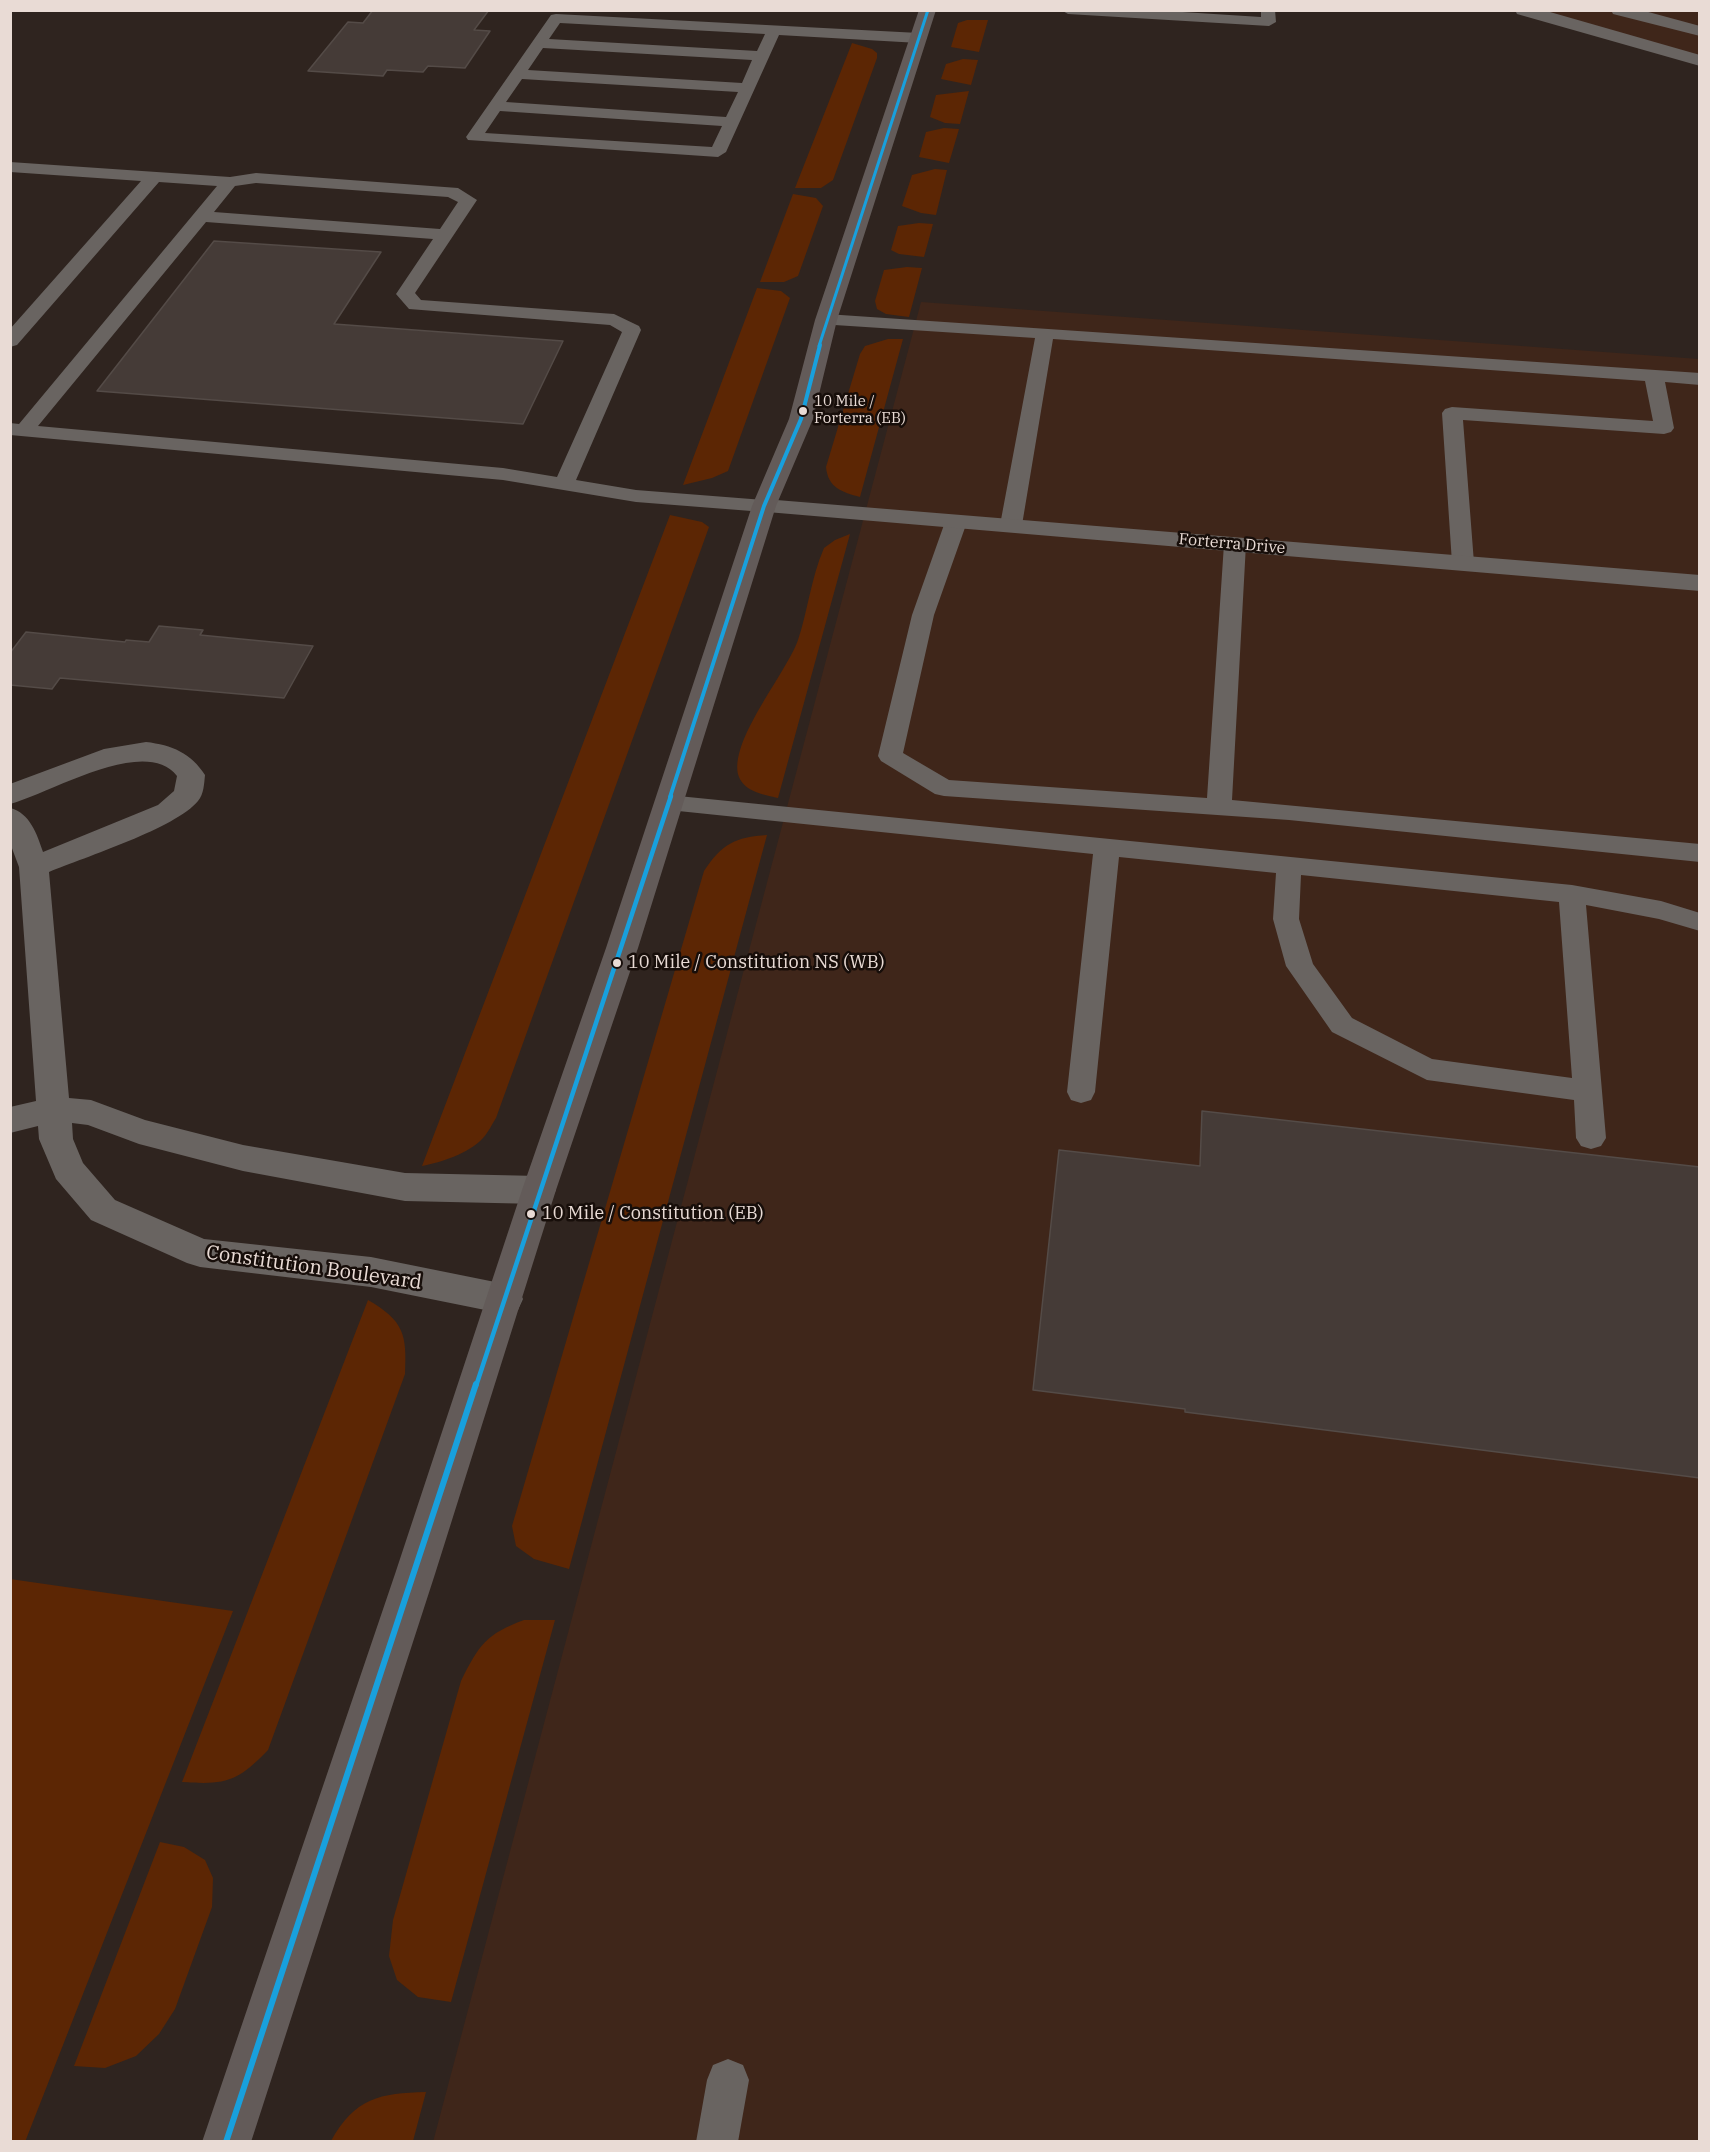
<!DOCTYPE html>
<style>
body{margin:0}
#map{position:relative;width:1710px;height:2152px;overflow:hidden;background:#2f241f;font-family:"IBM Plex Serif",serif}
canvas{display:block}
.frame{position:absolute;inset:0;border:12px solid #e9dbd5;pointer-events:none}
</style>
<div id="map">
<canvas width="1710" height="2152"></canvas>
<div class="frame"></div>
</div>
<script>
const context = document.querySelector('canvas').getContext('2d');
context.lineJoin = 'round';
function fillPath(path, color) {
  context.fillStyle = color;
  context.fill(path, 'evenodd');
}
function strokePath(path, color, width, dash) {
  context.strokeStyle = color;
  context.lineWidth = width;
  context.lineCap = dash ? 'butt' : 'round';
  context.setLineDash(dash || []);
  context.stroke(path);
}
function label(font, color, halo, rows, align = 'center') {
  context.font = font + ' "IBM Plex Serif",serif';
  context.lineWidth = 5;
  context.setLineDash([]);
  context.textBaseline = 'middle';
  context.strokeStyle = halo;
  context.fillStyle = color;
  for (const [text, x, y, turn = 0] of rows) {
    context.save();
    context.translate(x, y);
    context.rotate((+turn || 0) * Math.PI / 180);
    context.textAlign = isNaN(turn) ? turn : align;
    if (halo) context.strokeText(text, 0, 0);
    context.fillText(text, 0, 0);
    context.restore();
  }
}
const built = new Path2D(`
 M1539,11h160v46z
 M921,302l778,57v1782l-1266,1z`);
const green = new Path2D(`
 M967,20h21l-9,32 -28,-5 7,-24z
 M852,43l20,6 5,4v5l-44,122 -12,8h-26z
 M963,59l15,1 -7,25 -30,-6 5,-15z
 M969,91l-9,33 -15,-1 -15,-6 6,-22z
 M944,128l15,1 -10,34 -30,-6 7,-25z
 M935,169l12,1 -11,45 -15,-2 -19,-7 10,-31z
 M793,194l23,4 7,8 -25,70 -14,6h-24z
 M919,223l14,1 -9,33 -25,-3 -8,-4 7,-24z
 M907,267l15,1 -13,49 -23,-3 -9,-5 -2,-8 9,-31z
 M757,288l24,3 9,7 -62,173 -16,7 -29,7z
 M888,339h15l-43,158c-18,-5 -32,-9 -34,-30l34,-113 5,-8z
 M670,515l32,7 7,5 -213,591c-4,6 -8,15 -13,20 -15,16 -41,24 -61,28z
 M850,534l-72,264c-13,-3 -33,-6 -39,-21 -12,-34 47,-103 59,-137 10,-30 13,-62 26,-92l11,-8z
 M767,835l-198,734 -35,-10 -18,-13 -4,-20 192,-655c18,-27 31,-34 63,-36z
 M368,1300c36,21 39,34 37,74l-137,376c-31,32 -42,35 -86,32z
 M10,1579l223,32 -208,531 -15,-1z
 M524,1620h31l-104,382 -33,-5 -21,-17 -8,-24 4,-36 68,-239c18,-36 25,-47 63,-61z
 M160,1842l24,5 21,13 8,18 -1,29 -37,102 -16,25 -23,22 -31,12 -31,-2z
 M426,2092l-13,49h-82c24,-43 49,-48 95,-49z`);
const building = new Path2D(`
 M373,10h116l-15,20 16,1 -25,37 -37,-2 -5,6 -36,-2 -4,6 -75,-5 40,-49 15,1z
 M214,241l167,11 -47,72 229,17 -40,83 -426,-33z
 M159,626l44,4 -3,5 113,11 -29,52 -224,-20 -8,11 -42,-4v-32l16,-21 99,10 1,-2 23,2z
 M1202,1111l498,56v311l-515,-66v-3l-152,-19 26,-240 141,16z`);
const lane = new Path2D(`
 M1061,10h90l110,7v-7h14l1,12 -7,4 -201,-12z
 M556,14l363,19 8,5 -8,5 -140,-8 -53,117 -8,5 -250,-17 -2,-3 85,-122zM560,23l205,11 -8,17 -208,-12zM543,48l209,12 -10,23 -214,-13zM522,79l216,13 -12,25 -220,-15zM500,111l222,15 -10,21 -227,-14z
 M10,162l220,15 26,-4 202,15 19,12 -62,93 6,7 193,14 25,12 2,4 -65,150 60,10 128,10 7,2 4,4 -4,4 -7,2 -128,-10 -133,-22 -493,-45v-12l9,1 198,-238 -58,-4 -142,163 -7,2v-18l131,-148 -131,-9zM256,183l192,14 10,5 -18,27 -226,-17 21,-26zM206,222l227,17 -37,55 13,15 201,16 12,7 -65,145 -54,-9 -465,-42z
 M826,314l874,59v12l-35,-3 9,46 -3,4 -7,2 -201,-14 11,143 -3,5 -8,2 -8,-2 -3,-5 -10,-150 3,-4 7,-2 201,14 -8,-40 -592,-42 -31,186 -3,5 -8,1 -8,-1 -3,-5 35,-187 -216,-14 -2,-4 2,-4z
 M956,516l8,1 3,5 -33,93 -31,138 46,27 258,18 17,-254 3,-5 8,-1 8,1 3,5 -14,256 468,44v18l-411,-42 -345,-24 -9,-2 -54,-33 -3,-5 34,-141 33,-93 3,-5z
 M668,795l904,90 89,16 39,12v18l-41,-12 -73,-14 20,233 -5,8 -10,3 -10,-3 -5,-8 -2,-38 -147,-20 -95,-48 -46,-66 -13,-47 3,-46 -157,-16 -24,235 -4,8 -10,3 -10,-3 -4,-8 26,-238 -434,-45 -3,-6 3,-6zM1301,875l258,27 13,176 -140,-19 -80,-41 -39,-54 -14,-45z
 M728,2059l15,6 6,15 -11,62h-42l11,-62 6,-15z`);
const street = new Path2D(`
 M1515,10h28l157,45v11l-183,-52z
 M1611,10h30l59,16v10l-87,-22z
 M764,499l936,76v16l-945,-80 -3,-5 3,-5z
 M146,742c26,3 45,11 59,33 -1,9 -1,19 -7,26 -22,27 -113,56 -149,71l20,226 22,2 54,20 98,25 162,28 134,3 12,4 5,10 -5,10 -12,4 -134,-3 -162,-30 -104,-27 -51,-19 -16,-2 1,16 10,24 32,37 89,39 167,18 134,27 13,4 5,11 -5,11 -13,4 -134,-27 -171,-20 -13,-4 -96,-43 -35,-41 -17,-40 -1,-13 -28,7v-26l26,-6 -17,-234 -9,-24v-35c20,5 27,26 33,44l115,-47 16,-14 3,-15c-32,-41 -126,17 -167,28v-20l94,-35z`);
const secondary = new Path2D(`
 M919,10h17l-99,310 -24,99 -37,87 -138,442 -82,242 -121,384 -184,568h-49l193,-568 127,-384 84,-242 146,-442 37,-87 26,-99z`);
const bus1Far3 = new Path2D(`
 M819,346l109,-336`);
const bus1Far2 = new Path2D(`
 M670,797l94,-291 37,-87 19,-74`);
const bus1Far1 = new Path2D(`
 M476,1386l195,-590`);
const bus1 = new Path2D(`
 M226,2142l250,-758`);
const markers = [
 [803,411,5,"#e9dbd5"],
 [617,963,5,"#e9dbd5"],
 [531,1214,5,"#e9dbd5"]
];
const farBusnames = [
 ["10 Mile /",814,402],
 ["Forterra (EB)",814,419]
];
const farStreetnames = [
 ["Forterra Drive",1232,544,5]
];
const busNames = [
 ["10 Mile / Constitution NS (WB)",628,963],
 ["10 Mile / Constitution (EB)",542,1214]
];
const streetNames = [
 ["Constitution Boulevard",314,1268,8]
];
fillPath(built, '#3f261a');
fillPath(green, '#5c2604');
fillPath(building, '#453b37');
strokePath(building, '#544b47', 1.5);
fillPath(lane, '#696461');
fillPath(street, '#696461');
fillPath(secondary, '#635b59');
strokePath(bus1Far3, '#18a0dd', 3);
strokePath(bus1Far2, '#18a0dd', 4);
strokePath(bus1Far1, '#18a0dd', 4.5);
strokePath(bus1, '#18a0dd', 6);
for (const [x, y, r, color] of markers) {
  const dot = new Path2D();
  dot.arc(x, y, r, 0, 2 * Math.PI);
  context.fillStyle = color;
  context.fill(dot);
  strokePath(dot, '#170e0a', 2);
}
label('15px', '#e9dbd5', '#170e0a', farBusnames, 'left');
label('16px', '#e9dbd5', '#170e0a', farStreetnames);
label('18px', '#e9dbd5', '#170e0a', busNames, 'left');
label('20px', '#e9dbd5', '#170e0a', streetNames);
</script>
